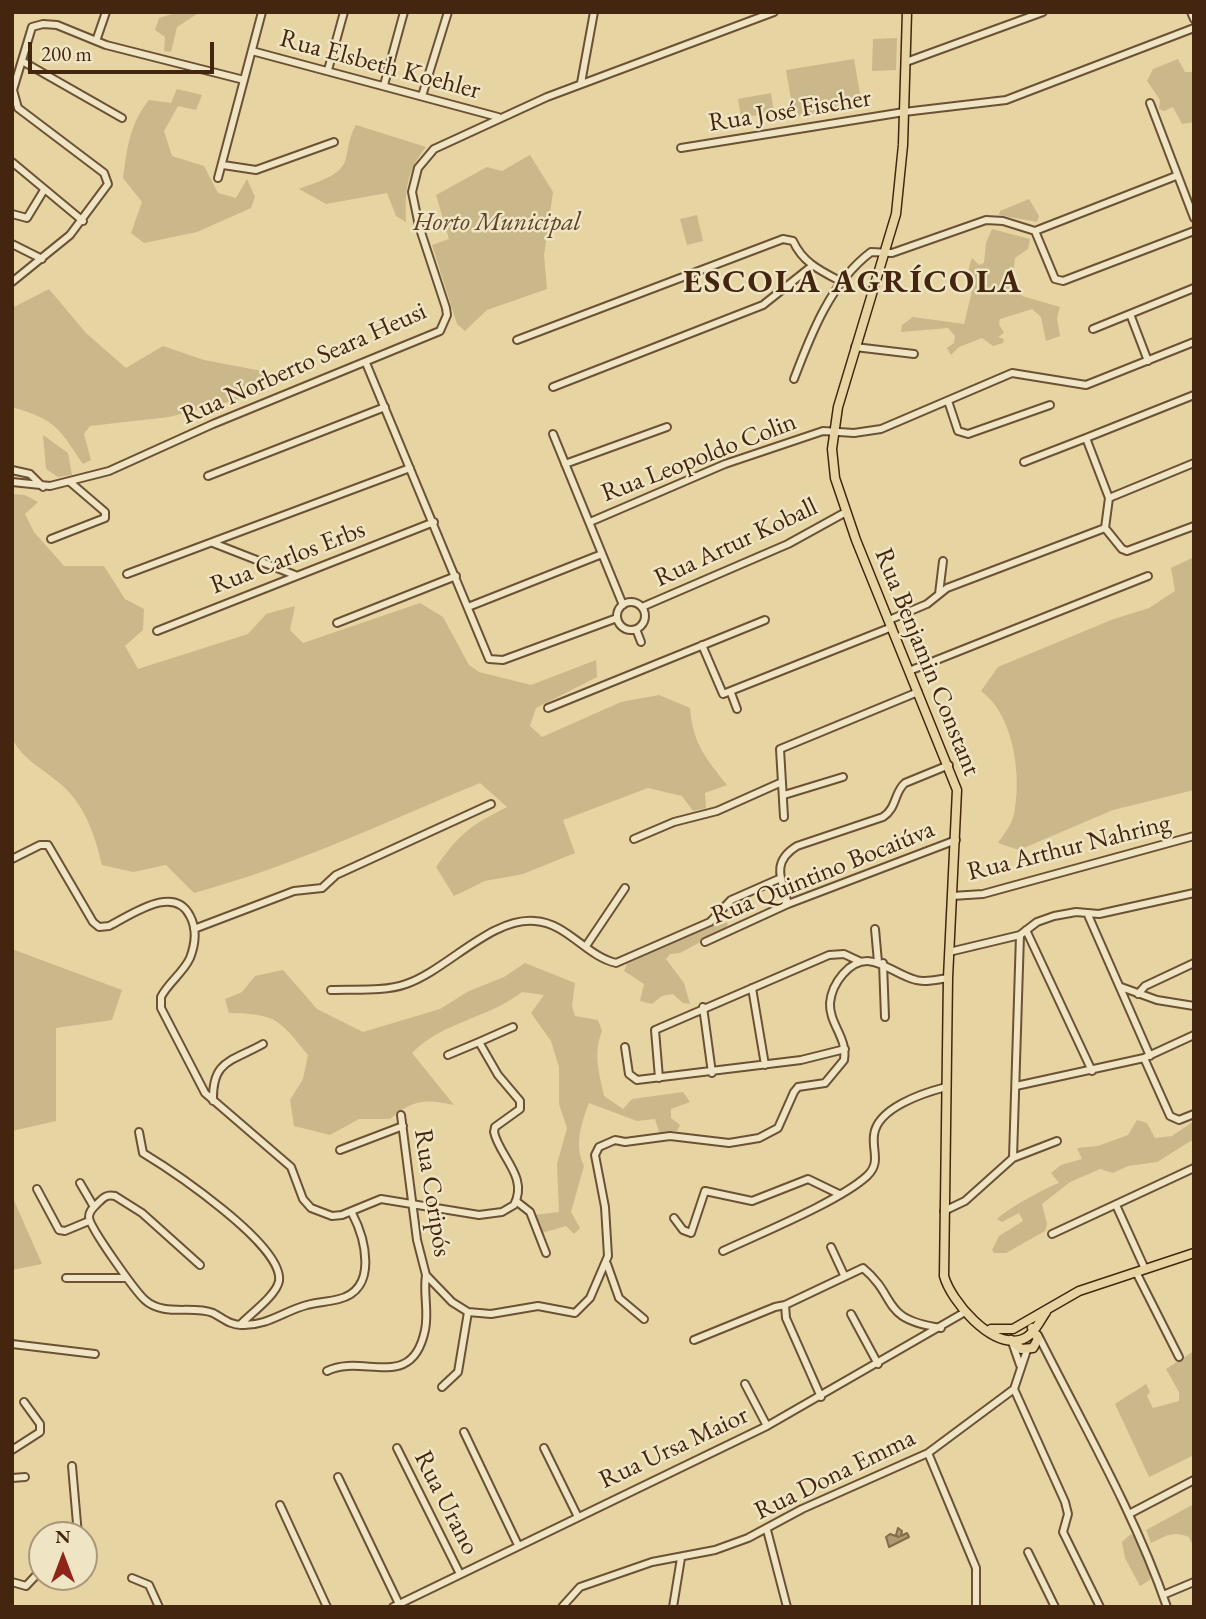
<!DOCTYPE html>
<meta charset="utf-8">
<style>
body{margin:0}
#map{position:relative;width:1206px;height:1619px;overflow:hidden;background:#e6d5a3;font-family:"EB Garamond",serif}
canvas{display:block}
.frame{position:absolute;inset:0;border:14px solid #44250f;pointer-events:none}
.north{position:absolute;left:28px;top:1521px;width:70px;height:70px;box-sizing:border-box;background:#efe4c3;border:2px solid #ab987b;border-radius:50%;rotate:0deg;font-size:19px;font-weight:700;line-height:28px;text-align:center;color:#44250f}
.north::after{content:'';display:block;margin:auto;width:24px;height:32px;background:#8f2418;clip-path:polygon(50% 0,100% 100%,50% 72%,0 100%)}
.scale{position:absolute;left:28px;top:42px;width:186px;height:32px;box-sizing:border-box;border:4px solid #44250f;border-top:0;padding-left:9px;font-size:21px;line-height:24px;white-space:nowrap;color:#44250f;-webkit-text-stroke:5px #efe4c3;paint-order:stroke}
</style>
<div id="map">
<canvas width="1206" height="1619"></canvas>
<div class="frame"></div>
<div class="north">N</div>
<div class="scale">200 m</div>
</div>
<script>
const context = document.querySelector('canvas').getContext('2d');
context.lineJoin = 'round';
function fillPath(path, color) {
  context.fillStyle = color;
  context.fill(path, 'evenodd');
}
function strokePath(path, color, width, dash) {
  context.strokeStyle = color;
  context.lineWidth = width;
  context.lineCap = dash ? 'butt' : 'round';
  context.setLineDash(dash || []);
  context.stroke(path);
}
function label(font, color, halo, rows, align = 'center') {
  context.font = font + ' "EB Garamond",serif';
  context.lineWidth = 5;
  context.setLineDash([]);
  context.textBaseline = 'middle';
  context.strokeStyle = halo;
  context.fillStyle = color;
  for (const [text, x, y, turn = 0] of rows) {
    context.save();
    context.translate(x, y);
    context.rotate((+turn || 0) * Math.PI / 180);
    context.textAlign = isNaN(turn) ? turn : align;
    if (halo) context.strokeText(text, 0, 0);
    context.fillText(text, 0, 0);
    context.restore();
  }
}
const green = new Path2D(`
 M178,12h22l-23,15 -6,25 -7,-1 1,-14 -10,-7 4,-12z
 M897,38l-1,32 -24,1 1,-32z
 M854,59l8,46 -68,12 -8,-47z
 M1178,59l7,13h9v50l-12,2 -9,-17 -9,4 -5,-2 1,-9 -13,-19 6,-12z
 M177,89l25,6 -6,15 -18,-4 -14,25 8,25 32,10 14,27 18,5 11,-19 8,18 -4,11 -54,24 -53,11 -13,-10 11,-31 -19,-24c4,-30 7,-55 26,-78l22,3z
 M771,93l3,19 -33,6 -3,-19z
 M356,125l70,22c-20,25 -21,44 -20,75l-10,-6 -9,-23 -61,11 -27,-15c16,-7 43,-12 47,-31 3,-13 3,-21 10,-33z
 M530,155l23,37 -9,63 3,34 -60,21 -22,21 -8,-7 -25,-79 17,-6 -13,-44 51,-28 15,4z
 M1029,199l10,17 -2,6 -38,-7 1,-4z
 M697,215l6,26 -16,4 -7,-26z
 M992,229l38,10 -2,10 -13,9 -2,20 9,18 38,11 -3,11 3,18 -14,5 -5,-24 -9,-8 -32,10 -1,5 5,9 -6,4 6,2 -1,4 -10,3 -11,-8 -23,9 -8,8 -4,-7 7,-5 1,-7 -7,-8 -47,4 1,-7 11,-8 51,7 8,-33c-6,-11 -5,-20 0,-33l7,7 5,-2 2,-20z
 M49,289l37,44 40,35 37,-22 41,14 58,11 2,22 -95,24 -79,9 -6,8 7,26 -8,4c-25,-37 -27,-44 -71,-57v-99z
 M43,435l25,18 4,22 -14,2 -12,-8z
 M12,494l13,1 13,7 -13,12 9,18 30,34h40l21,33 19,10 -1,21 -18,16 13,23 110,-35 18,-20 29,-8 -5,24 13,13 117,-40 23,14 26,48 10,7 52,13 65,-25 1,17 -61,31 -6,18 12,11 79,-35 38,-7 31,13c3,36 15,49 37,77l-22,8 1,15 -13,3 -11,-15 -34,-8 -85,32 12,33 -52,21 -38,7 -31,15 -18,-29c24,-34 34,-41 71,-60l-27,-24c-94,39 -187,83 -286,110l-28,-28 -33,7 -31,-7c-7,-29 -16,-57 -38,-78 -17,-16 -42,-27 -52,-49z
 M1194,557v233l-81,20 -94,40 -21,-7c6,-9 14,-19 16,-29 8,-38 0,-99 -33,-123l17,-24 113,-47 38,-12 26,-17 -4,-23z
 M719,921l9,2 -2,5 -46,25 -10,1 -4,5 18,24 6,21 -7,-1 -10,-9 -11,2 -10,8 -12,-3 4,-17 -20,-13 3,-7z
 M12,949l110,41 -10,30 -56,8v93l-44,10z
 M525,963l50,20 -3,23 3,10 23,4 4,11c-9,22 -3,42 2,65l19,13 9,-10 51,-7 7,10 -19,7v9l9,7 -3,6 -18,1 -4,-13 -18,2 -48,-18c-8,20 -15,43 -5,63l-13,46 9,16 -6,6 -8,-8 -24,7 -8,-18 25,-3 -2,-48 10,-36 -8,-24v-37l-8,-26 -20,-28 13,-18 -22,-3c-33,26 -80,30 -110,61l42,52c-30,-6 -40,-6 -64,14h-31l-29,16 -36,-9 -4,-26 13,-21 5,-24c-29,-36 -32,-41 -79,-42l-4,-14 17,-7 13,-16 28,-6 34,39 46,23 77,-23 29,-18 35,-14z
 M1137,1120l10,3 8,15 17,-2 22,-15v18l-37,23 -29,4 -15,7 -13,-4 -30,13 -28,22 5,20 -2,7 -39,22h-12l-2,-3 7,-14 24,-15 -4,-8 -17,9 -5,-3c10,-10 48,-31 62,-36l-8,-10 10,-8 21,-6 -5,-11 21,-2 30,-11z
 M12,1196l30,68 -30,6z
 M1194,1351v104l-45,22 -34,-73 31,-20 4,8 -3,4 6,12 26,-7v-9l-13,-23z
 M1194,1504v44l-5,-11c-15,-7 -24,-1 -38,6l-5,-13z
 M1131,1534c11,8 21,32 19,46l-10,6 -15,-28 -3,-16z`);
const water = new Path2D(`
 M898,1528l4,3 -1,5 6,-3 2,4 -20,10 -3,-10 4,-3 9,3 -3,-2z`);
const minor = new Path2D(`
 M1191,12l3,7
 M96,41l10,-29
 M252,51l246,66
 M22,61l100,57
 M906,62l137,-50
 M328,70l16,-58
 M581,83l13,-71
 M384,85l20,-73
 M422,96l26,-84
 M1150,103l44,115
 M681,148l223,-36 102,-12 188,-72
 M12,162l71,59
 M223,165l33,5 78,-28
 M218,178l44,-166
 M12,214l15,4 17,-28
 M1035,231l20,48 8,2 131,-50
 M12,244l30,15
 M12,282l58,-47 38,-51 -4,-11 -86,-65 -5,-18 19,-63 11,-3 14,1 49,20 138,35
 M1130,314l18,47
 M1093,329l101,-41
 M517,340l266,-101 10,2c10,22 28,30 49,41
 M855,347l59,7
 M366,363l123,296 14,1 114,-42
 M794,379c17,-45 37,-97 77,-127l21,1 94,-33 17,1 32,10 141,-55
 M553,387l210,-82 49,-39
 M948,401l10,30 10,3 82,-29
 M553,434l70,171
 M1024,462l62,-24
 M565,464l102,-37
 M12,470l18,4 13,13
 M208,476l177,-69
 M12,482l38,4 59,-15 104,-47 227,-93 7,-16 -1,-7 -27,-82 -7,-34 6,-24 16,-19 113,-52 227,-85
 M1109,498l-23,-60 108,-43
 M590,522l135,-58 98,-33 31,2 27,-4 131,-56 74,12 108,-43
 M1105,528l17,21 5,2 67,-25
 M51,539l54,-21v-6l-35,-30
 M213,543l82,32
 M127,574l283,-106
 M939,594l4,-33
 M617 616a14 14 0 1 1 28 0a14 14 0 1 1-28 0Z
 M468,607l134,-53
 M642,607l146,-63 58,-32
 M889,620l38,-16 20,-16 158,-60 4,-30 85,-35
 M337,623l119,-47
 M636,629l5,13
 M157,631l277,-109
 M702,645l21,49 169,-67
 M909,671l239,-95
 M731,693l6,16
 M548,708l217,-88
 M784,795l59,-18
 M784,817l-4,-68 138,-57
 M634,839l40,-17 43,-11 65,-29
 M12,859l28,-14h8l45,77 6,5 10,-1c21,-10 65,-43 81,-10 7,13 5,29 0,42 -7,15 -22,25 -29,39v11l44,85 86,74 12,32 8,9 21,8 10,-1 39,-16 98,16 23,-3 12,-7c15,-28 -15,-49 -20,-73l1,-5 25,-18v-8l-22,-26 -19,-33 34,-15
 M952,896l31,-2 211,-58
 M788,904c-7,-25 -17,-42 9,-58l86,-29c14,-9 11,-25 22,-34l44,-18
 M1088,915l62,141
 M194,929l100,-38 28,-3 14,-13 155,-71
 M875,929l3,33
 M1026,930l66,141
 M705,942l83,-38 168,-64
 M586,946l39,-58
 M949,952l71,-17 17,-13 17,-6 22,-4 23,2 95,-21
 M883,963l2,54
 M1121,987l36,13 37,6
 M752,988l13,77
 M331,990c23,-1 53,2 75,-6 41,-14 85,-67 129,-63 32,2 51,35 81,42l94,-41 21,-22 50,-22
 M1138,994l7,-8 49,-23
 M703,1007l9,66
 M625,1047l4,27 8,6 164,-20 44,-11
 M448,1055l31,-13
 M1144,1058l26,58 9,4 15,-6
 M659,1078l-4,-48 174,-75 15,-1 15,7
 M1016,1086l128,-28 50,-23
 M213,1101c-1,-41 18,-39 50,-57
 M401,1115l16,125 9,35 26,27 16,10 23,2 47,-8 37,7 15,-15 18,-42 -3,-49 -10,-52 4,-8 16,-7 10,2 45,-6 59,7 30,-5 19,-10 16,-36 4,-5 27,-4 19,-23c4,-22 -15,-36 -14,-57 1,-11 6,-21 13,-29 26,-29 46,-1 73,6 10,3 23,-1 32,-2
 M139,1132l4,21c28,17 141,92 136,128 -3,15 -29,33 -39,44
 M340,1150l63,-24
 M1013,1158l44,-17
 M80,1183l14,24
 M37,1189l22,41 6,1 24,-10
 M516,1201l14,11 16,41
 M1116,1205l29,64
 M944,1211l21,-10 48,-43 7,-223
 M674,1218l9,12 8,3 14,-42 47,10 56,-22 31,15
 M1052,1234l142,-66
 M831,1247l13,28
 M723,1251c36,-17 117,-50 144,-75 14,-13 5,-25 7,-41 3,-27 49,-42 72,-48
 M607,1264l12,34 25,21
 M200,1265l-58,-52 -27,-17c-9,-2 -12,2 -18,8 -4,4 -8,7 -8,13 0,10 47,75 56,83 19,17 47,5 68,13 10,5 16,12 29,12 25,1 42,-14 65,-20 10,-3 21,-3 32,-6 40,-10 26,-61 13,-86
 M1136,1272l43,85
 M66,1278h60
 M785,1305l1,13 35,79
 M851,1314l27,50
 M1038,1335c45,90 96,177 129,272
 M694,1340l81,-33 10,-2 78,-37c36,30 16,51 78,60
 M1012,1342l8,23
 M12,1344l83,10
 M327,1371c36,-18 85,22 98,-41 4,-19 -2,-37 1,-55
 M745,1384l22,42
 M442,1387l16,-15 10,-60
 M1014,1389l51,113 3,12 -5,18 37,75
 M464,1432l54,113
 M397,1448l63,126
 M544,1448l33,67
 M12,1450l28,-18v-8l-16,-22
 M928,1453l48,115v39
 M72,1466l6,69
 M338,1477l61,127
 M12,1478l13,-1
 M280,1505l47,102
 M1131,1513l63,-33
 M767,1530l20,77
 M1028,1552l27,55
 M132,1578l17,7 10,22
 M12,1582l14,4 16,-17
 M1163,1595l31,-13
 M393,1607l374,-181 198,-114
 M562,1607l18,-20 72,-25 63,-12 33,-12 54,-29 126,-56 86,-64 13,-39
 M673,1607l8,-49`);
const major = new Path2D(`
 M907,12l-4,133 -7,69 -58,193 -6,42 3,29 21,62 101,250 -9,188 -4,298c7,25 46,71 76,64 13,-3 19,-18 26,-28
 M991,1329h22l66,-38 115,-38
 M1011,1340l10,9 12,-1 5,-9 -6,-11`);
const streetNames = [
 ["Rua Elsbeth Koehler",380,65,15],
 ["Rua José Fischer",790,111,-9],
 ["Rua Norberto Seara Heusi",304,364,-24],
 ["Rua Leopoldo Colin",699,458,-21],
 ["Rua Artur Koball",736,543,-25],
 ["Rua Carlos Erbs",288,558,-21],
 ["Rua Benjamin Constant",927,662,68],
 ["Rua Arthur Nahring",1069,848,-14],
 ["Rua Quintino Bocaiúva",823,873,-22],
 ["Rua Coripós",432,1193,81],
 ["Rua Ursa Maior",674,1448,-25],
 ["Rua Dona Emma",835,1475,-26],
 ["Rua Urano",446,1503,63]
];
const parkNames = [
 ["Horto Municipal",497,223]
];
const districtNames = [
 ["ESCOLA AGRÍCOLA",853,283]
];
fillPath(green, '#cab78a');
fillPath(water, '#af9971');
strokePath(water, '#846b4a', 2);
strokePath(minor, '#6c5134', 10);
strokePath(major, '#44250f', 11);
strokePath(minor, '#efe4c3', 6);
strokePath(major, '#e6d5a3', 8);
label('26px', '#44250f', '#efe4c3', streetNames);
label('italic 26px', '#5f4228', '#efe4c3', parkNames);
context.letterSpacing = '2px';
label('bold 33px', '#44250f', '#efe4c3', districtNames);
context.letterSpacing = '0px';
</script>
